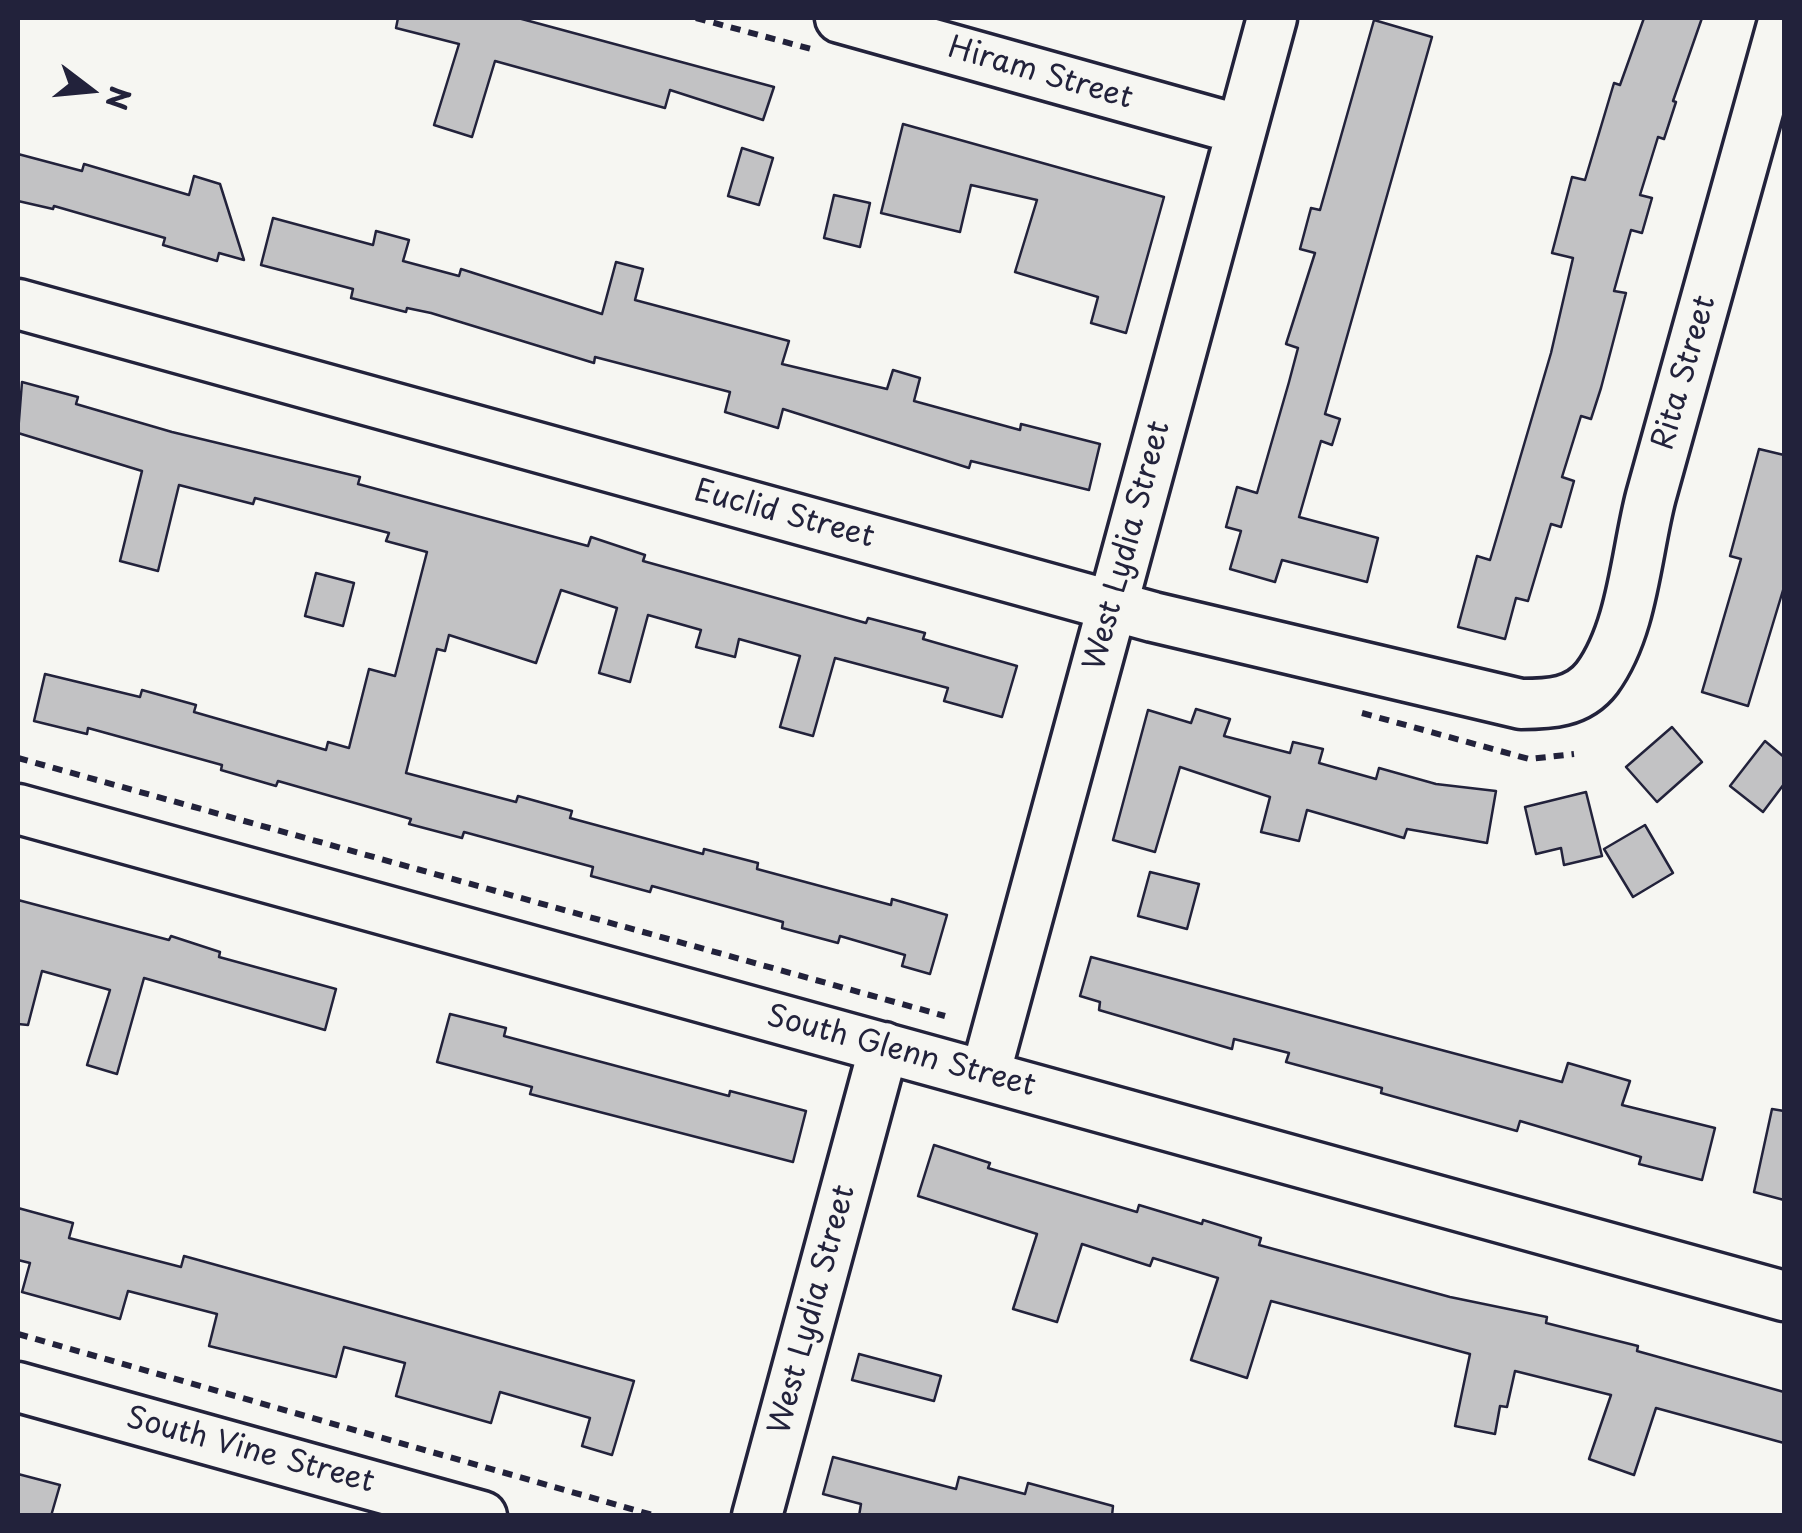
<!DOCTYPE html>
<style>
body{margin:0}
#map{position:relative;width:1802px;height:1533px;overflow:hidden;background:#f6f6f2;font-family:"Playpen Sans",sans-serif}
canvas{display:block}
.frame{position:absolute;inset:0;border:20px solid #22223b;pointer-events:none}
.north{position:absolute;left:40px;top:40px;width:100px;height:100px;-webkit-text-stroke:8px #f6f6f2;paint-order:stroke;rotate:106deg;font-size:28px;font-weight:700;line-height:40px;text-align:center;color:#22223b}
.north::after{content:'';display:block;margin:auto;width:35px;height:45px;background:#22223b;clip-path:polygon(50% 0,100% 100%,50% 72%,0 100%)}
</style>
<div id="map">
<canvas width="1802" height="1533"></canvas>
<div class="frame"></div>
<div class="north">N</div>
</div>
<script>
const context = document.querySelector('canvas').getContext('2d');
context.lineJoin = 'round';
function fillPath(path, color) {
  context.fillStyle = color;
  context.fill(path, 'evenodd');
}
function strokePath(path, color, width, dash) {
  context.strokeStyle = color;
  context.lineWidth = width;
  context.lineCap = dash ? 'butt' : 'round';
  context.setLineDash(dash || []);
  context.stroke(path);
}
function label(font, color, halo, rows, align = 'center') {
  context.font = font + ' "Playpen Sans",sans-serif';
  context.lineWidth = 8;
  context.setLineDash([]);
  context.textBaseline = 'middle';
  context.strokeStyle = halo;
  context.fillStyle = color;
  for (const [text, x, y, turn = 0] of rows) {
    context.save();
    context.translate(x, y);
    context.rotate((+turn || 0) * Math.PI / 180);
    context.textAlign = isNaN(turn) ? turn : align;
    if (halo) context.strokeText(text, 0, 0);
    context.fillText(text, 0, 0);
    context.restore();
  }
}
const building = new Path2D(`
 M398,18h120l256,69 -11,33 -93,-30 -5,18 -170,-47 -23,76 -38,-12 25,-81 -63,-16z
 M1644,18h58l-29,83 3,1 -12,37 -6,-2 -18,58 12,3 -10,35 -11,-3 -17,61 12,2 -25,95 -10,31 -10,-3 -19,61 12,4 -13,46 -10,-3 -23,77 -12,-3 -11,41 -47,-12 19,-71 13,4 61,-207 22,-95 -21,-5 20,-76 13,3 29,-97 6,2z
 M1374,20l58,17 -107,377 15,5 -8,26 -11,-4 -22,76 79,21 -11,44 -85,-22 -7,22 -45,-13 11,-38 -15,-4 11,-40 20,6 32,-111 9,-34 -12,-4 29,-91 -15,-4 11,-41 9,2z
 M903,124l261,73 -38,136 -35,-10 7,-26 -83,-25 22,-72 -66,-15 -11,47 -79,-19z
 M742,148l31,10 -14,47 -31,-9z
 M18,154l64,17 2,-7 105,31 5,-19 26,8 24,76 -25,-7 -2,8 -54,-16 2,-7 -111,-32 -1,3 -35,-8z
 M834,195l36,8 -10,44 -36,-9z
 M273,218l100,27 3,-14 33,9 -6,21 56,15 2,-7 141,45 14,-52 27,7 -8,31 154,41 -7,23 105,25 6,-19 27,8 -6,23 106,29 1,-6 79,20 -11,46 -118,-29 -2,7 -186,-59 -5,19 -53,-16 5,-20 -135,-35 -1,6 -163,-50 -24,-5 -1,4 -55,-14 2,-9 -92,-24z
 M22,382l56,15 -2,7 96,28 188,45 -2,7 230,62 3,-9 54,18 -2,6 223,62 2,-5 57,15 -2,6 94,27 -15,51 -58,-16 4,-13 -113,-30 -22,78 -33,-9 20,-71 -61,-17 -4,18 -39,-10 5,-17 -53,-15 -18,67 -31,-9 18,-65 -56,-18 -25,73 -87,-28 -4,16 -8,-2 -31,124 110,29 2,-6 54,15 -2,7 133,36 1,-5 54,14 -1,6 134,36 1,-6 55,16 -17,59 -28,-8 3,-11 -65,-19 -2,7 -56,-15 1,-6 -131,-36 -2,6 -59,-16 2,-9 -129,-35 -2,6 -53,-14 2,-5 -133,-38 -2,5 -55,-16 1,-5 -134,-37 -1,6 -53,-13 11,-47 95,23 2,-7 54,15 -2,7 132,38 2,-8 21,6 20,-79 26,7 32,-124 -41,-11 3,-8 -134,-35 -2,6 -74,-19 -21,86 -38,-10 22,-90 -124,-38z
 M1759,449l25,6v132l-36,119 -46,-14 39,-133 -11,-3z
 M316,573l38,10 -11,43 -38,-10z
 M1196,709l34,10 -6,17 66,17 3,-11 30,7 -4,14 57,16 3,-11 57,16 60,7 -9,52 -80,-14 -3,9 -97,-28 -8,31 -38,-9 9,-35 -90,-30 -25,85 -42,-12 35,-130 43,13z
 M1672,727l30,35 -45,40 -31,-35z
 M1765,741l19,16v27l-21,28 -33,-26z
 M1586,792l16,64 -38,9 -3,-17 -25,6 -11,-47z
 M1645,825l28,48 -40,24 -29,-48z
 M1150,872l49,12 -12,45 -49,-13z
 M18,900l151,40 2,-4 49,16 -1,5 117,32 -11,41 -181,-52 -27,96 -30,-9 23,-75 -68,-19 -14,54 -10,-1z
 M1091,957l471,125 6,-19 62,18 -8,24 93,23 -13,52 -63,-16 2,-7 -121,-36 -3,10 -136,-38 1,-5 -96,-26 3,-9 -55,-14 -2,10 -133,-39 1,-8 -20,-6z
 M450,1014l56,14 -2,8 225,60 1,-5 76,20 -13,51 -263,-68 2,-7 -95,-25z
 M1772,1109l12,2v89l-30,-8z
 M934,1145l56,18 -2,5 149,44 2,-7 63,19 1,-4 58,18 -2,7 191,52 97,20 -1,6 92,23 -1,5 147,41v51l-128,-35 -22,67 -45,-16 22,-64 -96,-24 -8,36 -7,-1 -5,28 -40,-8 15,-72 -199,-53 -24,77 -56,-18 27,-82 -65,-20 -3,8 -68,-22 -25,78 -44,-13 24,-75 -119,-38z
 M18,1208l55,15 -4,15 112,29 3,-11 450,125 -22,74 -30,-9 8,-28 -90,-26 -9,31 -95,-27 9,-33 -61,-16 -8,30 -127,-31 8,-32 -89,-23 -8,28 -98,-27 8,-29 -12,-3z
 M859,1354l82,22 -7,25 -82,-21z
 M833,1457l123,32 3,-12 66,17 3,-11 85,23 -1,10h-253l2,-12 -38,-10z
 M18,1474l42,11 -9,31h-33z`);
const path = new Path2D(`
 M696,18l115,31
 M1362,713l167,46 45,-5
 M18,758l927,258
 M18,1334l638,182`);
const minor = new Path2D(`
 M840,18l401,112
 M18,304l1135,313 368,87c28,0 57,-1 76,-26 36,-49 39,-125 54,-182 43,-160 89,-319 133,-478
 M18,809l1766,487
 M985,1075l287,-1057
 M18,1387l464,129
 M757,1516l127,-469`);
const streetNames = [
 ["Hiram Street",1040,74,16],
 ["Rita Street",1685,373,-74],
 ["Euclid Street",784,515,15],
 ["West Lydia Street",1128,546,-75],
 ["South Glenn Street",901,1052,15],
 ["West Lydia Street",813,1310,-75],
 ["South Vine Street",250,1451,15]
];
fillPath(building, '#c2c2c4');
strokePath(building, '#22223b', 2.5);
strokePath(minor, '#22223b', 55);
strokePath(path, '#22223b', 6, [10, 8]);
strokePath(minor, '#f6f6f2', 48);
label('30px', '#22223b', '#f6f6f2', streetNames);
</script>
